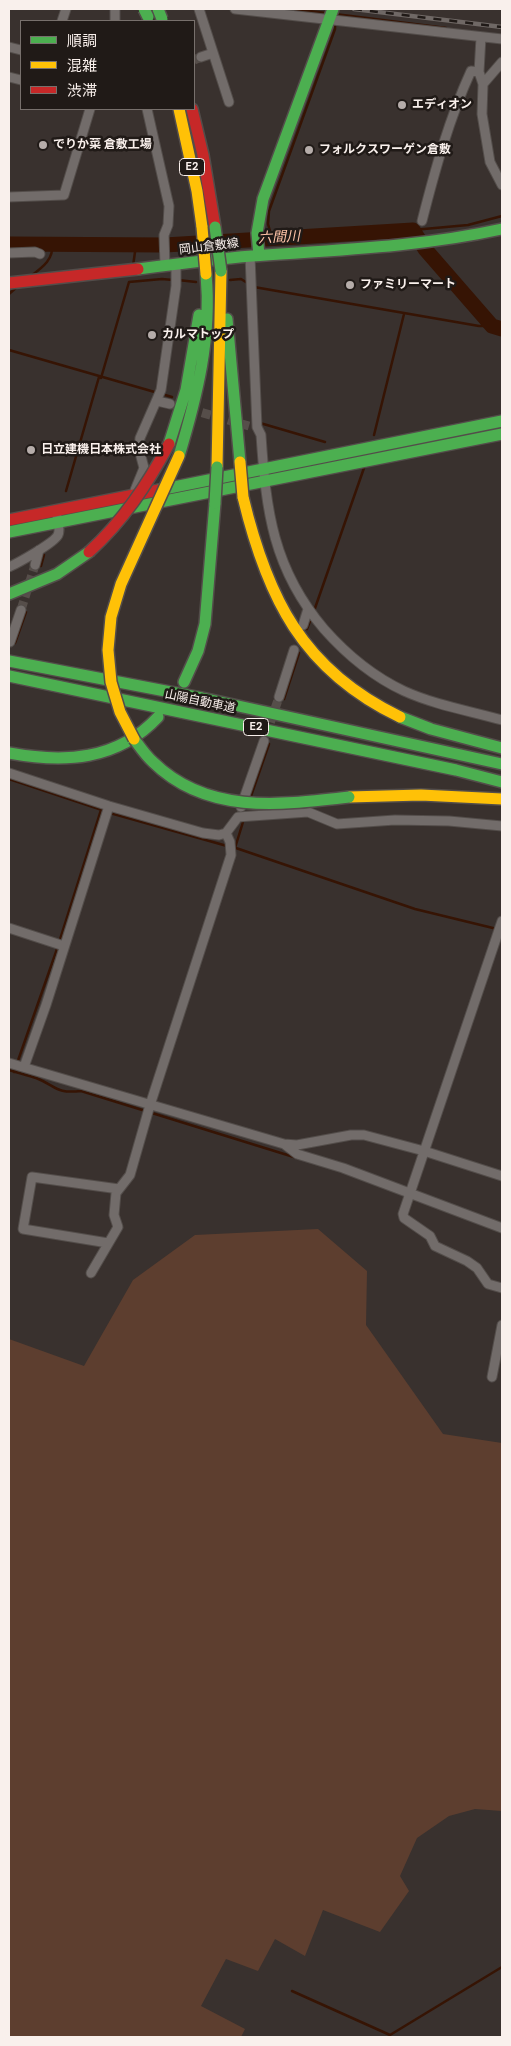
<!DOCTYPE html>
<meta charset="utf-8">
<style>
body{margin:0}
#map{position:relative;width:511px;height:2046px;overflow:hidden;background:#39312e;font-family:"DM Sans","Noto Sans JP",sans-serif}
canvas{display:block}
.frame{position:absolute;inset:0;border:10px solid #f9f0ec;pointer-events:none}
.legend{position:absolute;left:20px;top:20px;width:175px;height:90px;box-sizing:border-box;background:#201a17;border:1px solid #77706c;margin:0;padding:6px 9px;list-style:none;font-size:15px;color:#f9f0ec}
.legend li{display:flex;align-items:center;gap:10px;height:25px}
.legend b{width:25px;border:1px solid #77706c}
</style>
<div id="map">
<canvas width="511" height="2046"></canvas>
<div class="frame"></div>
<ul class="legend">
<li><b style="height:6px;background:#4caf50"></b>順調</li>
<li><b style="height:6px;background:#ffc107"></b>混雑</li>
<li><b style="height:6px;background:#c62828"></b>渋滞</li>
</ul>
</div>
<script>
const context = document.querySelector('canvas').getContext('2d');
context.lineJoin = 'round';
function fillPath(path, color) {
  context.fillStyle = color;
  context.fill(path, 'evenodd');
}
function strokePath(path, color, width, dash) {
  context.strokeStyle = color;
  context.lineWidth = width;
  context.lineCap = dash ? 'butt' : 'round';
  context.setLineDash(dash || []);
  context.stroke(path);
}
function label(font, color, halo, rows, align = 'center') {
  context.font = font + ' "DM Sans","Noto Sans JP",sans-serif';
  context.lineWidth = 5;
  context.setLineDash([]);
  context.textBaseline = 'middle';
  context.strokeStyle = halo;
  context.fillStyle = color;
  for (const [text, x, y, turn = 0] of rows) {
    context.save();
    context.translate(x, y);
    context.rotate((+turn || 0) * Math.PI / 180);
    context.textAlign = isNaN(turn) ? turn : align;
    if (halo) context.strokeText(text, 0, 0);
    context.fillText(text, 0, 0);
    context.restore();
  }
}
const green = new Path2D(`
 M318,1229l49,42 -1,54 77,109 59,9v368l-27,-2 -26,7 -32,22 -17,38 9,15 -29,41 -57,-22 -18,46 -30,-17 -17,32 -32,-12 -25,47 44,23 -4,8h-232v-698l75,27 49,-86 62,-45z`);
const stream = new Path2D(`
 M291,9l36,4
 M335,14l111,14
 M413,230l55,-5 34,-9
 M272,238l-4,-14 1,-13 66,-182v-7
 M133,266l3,-21
 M31,276c12,-9 23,-17 21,-32
 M178,280l18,2
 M230,280l11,-1 8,5
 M254,287l225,39h13
 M9,294l8,-7
 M9,350l163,47
 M101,378l28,-96 33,-3 11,1
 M260,423l65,19
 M374,435l30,-121
 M66,491l33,-114
 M41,566l3,-11
 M314,611l50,-143
 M307,629l5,-13
 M15,643l11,-31
 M284,699l15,-46
 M9,779l96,32
 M251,796l18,-52
 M110,813l117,33
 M233,847l182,62 82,20
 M235,848l8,-26
 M9,1070c9,3 18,5 27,8 21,8 19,16 45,13l216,67
 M14,1072l43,-123 44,-139
 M292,1991l98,44 112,-68`);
const river = new Path2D(`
 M9,244l156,1 248,-15 12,19 67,77 10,3`);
const streetTunnel = new Path2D(`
 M194,60l7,-3
 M189,409l60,17
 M21,610l14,-45
 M266,735l13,-38`);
const street = new Path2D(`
 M199,9l30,93
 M235,9l267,30
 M62,21l4,-12
 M115,21v-12
 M481,37l-2,35 4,12 -1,30 8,48 12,23
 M9,47l12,3
 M201,57l12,-4
 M9,77l12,3
 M483,84l19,-22
 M147,109l22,97 -1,19 -4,10 1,31
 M9,197l55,-2 26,-86
 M422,221c13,-51 27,-102 49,-150l8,1
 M9,253l26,-1 5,2
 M250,256l7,171 4,8c5,76 12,134 63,194 23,26 48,47 80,62 31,14 66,20 98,29
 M157,401l13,3
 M135,490l9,-22 -5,-19 1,-11 21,-48 15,-104v-21
 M35,565l4,-15
 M9,567c9,-4 45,-24 49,-32 3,-6 -1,-17 -2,-24
 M303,625l5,-16
 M10,642l11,-32
 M279,697l15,-47
 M9,773l100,33 94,27 16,2 7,-2 12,-16 70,-5 29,12 58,-4 54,1 53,5
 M241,807l23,-66
 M502,921l-99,293 1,4 26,18 5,10 32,15 10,7 11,16 14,4
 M9,928l55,18
 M9,1063l275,81 13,1 54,-10h13l60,16 78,25
 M24,1067l22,-62 63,-199
 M284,1144l13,10 46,14 159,60
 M108,1243l-85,-14 9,-52 87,12
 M91,1273l27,-46 -4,-12 2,-22 14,-18 20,-70 81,-250 -1,-13 -4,-9
 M492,1377l10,-52`);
const fast = new Path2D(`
 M259,255l-2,-22 6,-34 70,-190
 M138,269c38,-5 76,-10 114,-13 84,-6 168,-9 250,-27
 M227,319l13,143
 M169,444l17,-54 13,-75
 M179,456c18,-60 33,-119 27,-182
 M159,490l343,-69
 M9,532l493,-98
 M9,594l48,-20 32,-22
 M9,661l193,37 300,66
 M9,676l447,94 46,12
 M184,682l14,-31 7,-27 10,-121
 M400,717l31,12 71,19
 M9,753c55,10 108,8 149,-36`);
const slow = new Path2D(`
 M179,109l18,82 5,36
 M217,467l4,-196
 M243,497c24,100 59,173 157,220
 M349,797l72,-2 81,4`);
const jam = new Path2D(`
 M192,109l11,46 12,72
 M9,283l129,-14
 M9,520l150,-30`);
const rail = new Path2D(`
 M354,9l148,18`);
const fastBridge = new Path2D(`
 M144,9l4,8
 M158,9l4,10
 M215,227l6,44
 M215,503l2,-36
 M134,739c6,8 12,17 19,23 54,53 128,43 196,35`);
const slowBridge = new Path2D(`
 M202,227l4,47
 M240,462l3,35
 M134,739l-14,-27 -9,-30 -3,-32 3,-33 10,-33 58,-128`);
const jamBridge = new Path2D(`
 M89,552c34,-31 58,-67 80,-108`);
const markers = [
 [402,105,5,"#b6adaa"],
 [43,145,5,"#b6adaa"],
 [309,150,5,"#b6adaa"],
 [350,285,5,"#b6adaa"],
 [152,335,5,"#b6adaa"],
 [31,450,5,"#b6adaa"]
];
const shields = [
 [192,167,25],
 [256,727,25]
];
const shieldNames = [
 ["E2",192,167],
 ["E2",256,727]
];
const poiNames = [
 ["エディオン",412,105],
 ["でりか菜 倉敷工場",53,145],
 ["フォルクスワーゲン倉敷",319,150],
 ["ファミリーマート",360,285],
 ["カルマトップ",162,335],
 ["日立建機日本株式会社",41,450]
];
const streetNames = [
 ["岡山倉敷線",209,247,-7],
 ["山陽自動車道",200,702,12]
];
const waterNames = [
 ["六間川",279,238,-3]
];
fillPath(green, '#5d3e2f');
strokePath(stream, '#361404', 2.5);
strokePath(river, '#361404', 15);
strokePath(streetTunnel, '#564e4a', 9, [9, 4.5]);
strokePath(street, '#534d4a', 11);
strokePath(fast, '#534d4a', 14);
strokePath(slow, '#534d4a', 14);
strokePath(jam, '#534d4a', 14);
strokePath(street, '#726c6a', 9);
strokePath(fast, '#4caf50', 11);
strokePath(slow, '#ffc107', 11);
strokePath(jam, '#c62828', 11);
strokePath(rail, '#6f6865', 4.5);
strokePath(rail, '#201a17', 2.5, [8]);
strokePath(fastBridge, '#534d4a', 14, []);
strokePath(slowBridge, '#534d4a', 14, []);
strokePath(jamBridge, '#534d4a', 14, []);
strokePath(fastBridge, '#4caf50', 11);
strokePath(slowBridge, '#ffc107', 11);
strokePath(jamBridge, '#c62828', 11);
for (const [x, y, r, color] of markers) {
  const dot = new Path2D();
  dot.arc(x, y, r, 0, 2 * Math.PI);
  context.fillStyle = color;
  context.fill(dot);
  strokePath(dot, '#201a17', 2);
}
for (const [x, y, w] of shields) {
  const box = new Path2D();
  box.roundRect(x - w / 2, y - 8.5, w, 17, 4);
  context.fillStyle = '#201a17';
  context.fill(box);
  strokePath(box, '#f9f0ec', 1);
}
label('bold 11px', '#f9f0ec', null, shieldNames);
label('bold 12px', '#f9f0ec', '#201a17', poiNames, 'left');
label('12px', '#f9f0ec', '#201a17', streetNames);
label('italic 14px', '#ffc4a8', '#201a17', waterNames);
</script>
